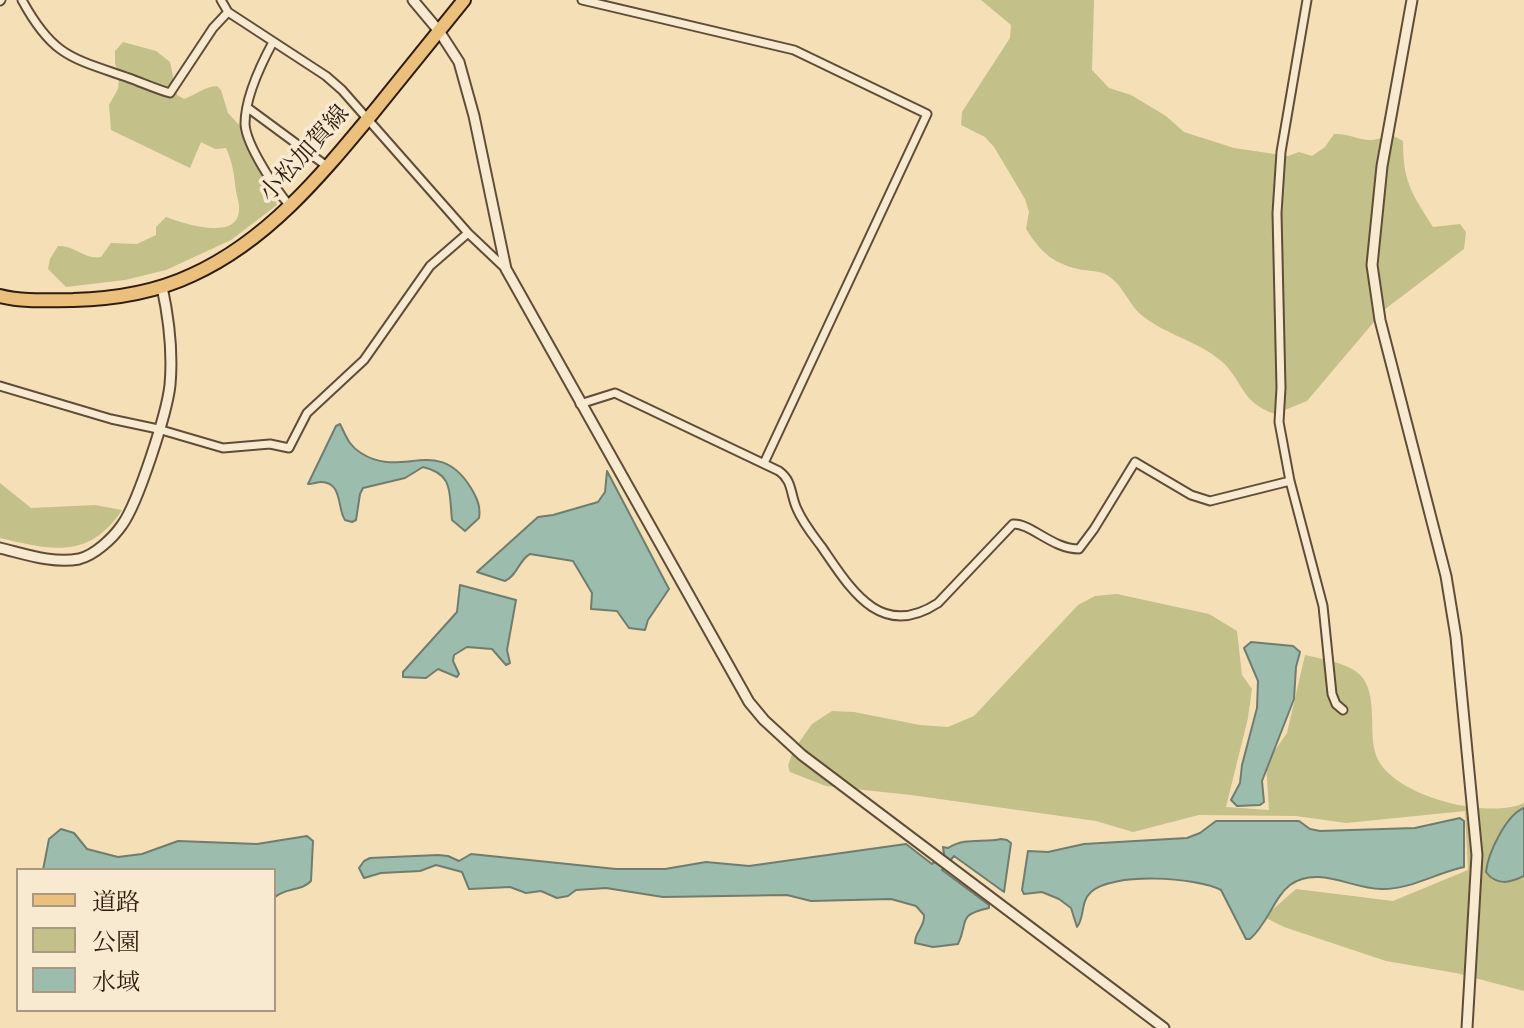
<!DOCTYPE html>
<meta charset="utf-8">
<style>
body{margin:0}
#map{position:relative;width:1524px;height:1028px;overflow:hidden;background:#f5dfb7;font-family:"Old Standard TT","Noto Serif JP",serif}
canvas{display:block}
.legend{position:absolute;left:16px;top:868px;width:260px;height:144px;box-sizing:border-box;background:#f8ead0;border:2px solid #a89882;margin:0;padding:10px 14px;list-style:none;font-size:24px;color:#2f1c0e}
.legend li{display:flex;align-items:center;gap:16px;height:40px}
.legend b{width:40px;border:2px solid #a89882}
</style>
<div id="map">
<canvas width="1524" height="1028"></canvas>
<ul class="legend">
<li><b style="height:10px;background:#eac07c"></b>道路</li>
<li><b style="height:22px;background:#c3c089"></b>公園</li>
<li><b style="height:22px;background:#9cbdae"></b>水域</li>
</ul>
</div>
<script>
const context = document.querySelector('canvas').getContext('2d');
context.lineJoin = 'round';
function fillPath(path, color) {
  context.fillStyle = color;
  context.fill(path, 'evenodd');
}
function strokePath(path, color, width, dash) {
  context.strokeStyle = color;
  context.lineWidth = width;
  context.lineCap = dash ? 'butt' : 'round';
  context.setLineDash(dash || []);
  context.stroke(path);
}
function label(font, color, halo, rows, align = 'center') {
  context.font = font + ' "Old Standard TT","Noto Serif JP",serif';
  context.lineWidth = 7;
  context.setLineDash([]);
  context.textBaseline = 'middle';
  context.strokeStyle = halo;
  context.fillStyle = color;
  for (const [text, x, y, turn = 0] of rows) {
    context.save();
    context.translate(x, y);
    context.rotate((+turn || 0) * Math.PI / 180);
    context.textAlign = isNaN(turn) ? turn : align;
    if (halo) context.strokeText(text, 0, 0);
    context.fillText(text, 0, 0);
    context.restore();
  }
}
const green = new Path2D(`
 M981,0h113l-2,70 17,18 22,7 35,21 18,16 50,16 54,8 11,-4 13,4 13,-9 9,-13c23,-1 30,14 56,0l13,7c0,42 9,52 30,86l27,-3 6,8 -2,17 -80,61 -77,91 -32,13c-36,-12 -31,-34 -55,-54 -24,-20 -57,-26 -81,-47 -12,-12 -17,-29 -32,-38 -7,-4 -15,-4 -24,-5 -28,-5 -42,-17 -57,-41l3,-17 -4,-13 -31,-52 -9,-10 -24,-12 1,-13 48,-74 1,-13z
 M123,42l33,9 14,11 7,33 7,4c11,-4 22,-13 33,-13l4,4 7,23 12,13 25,48 12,31 -46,35 -65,30 -41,10 -59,7 -18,-18 2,-10 8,-13c16,-1 27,14 43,11l10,-14 26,1 19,-9v-8l10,-10c16,6 72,25 73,-7 1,-5 -2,-13 -3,-19 -2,-16 -3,-28 -10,-43l-11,1 -14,-7 -11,26 -79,-38 -2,-25 9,-16 1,-12 -4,-14v-12z
 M0,483l31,25 64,-3 27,5c-33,50 -71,40 -122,28z
 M1117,594l92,20 28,17 5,44 10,14 -4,29 -22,89 43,3 -3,-47 21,-30 18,-78c16,4 46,8 57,22 16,20 6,55 14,78 14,41 112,65 148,48v5c-20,7 -32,40 -38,59l6,13c13,3 20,2 32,-4v115l-68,-18 -70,-12 -102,-34 -20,-10 32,-28 97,12 75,-31 -3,-59 -119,12 -50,-7 -97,-1 -66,17 -37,-11 -185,-26 -85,-9 -36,-14 -2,-6 5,-15 19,-27 20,-13 22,1 66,13 28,2 26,-11 104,-111 17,-9z`);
const water = new Path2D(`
 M340,424c6,12 9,22 21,29 41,27 77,-19 110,35 6,10 10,19 8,30l-14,13 -13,-11c-3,-27 2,-46 -29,-53l-18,11 -42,10 -3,6 -4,26 -4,2 -7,-2c-8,-11 -2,-38 -24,-38 -4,0 -8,2 -13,2l28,-58z
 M607,471l62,118 -21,31 -3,10 -16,-2 -12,-17 -26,-2 1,-16 -19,-32 -43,-7c-11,6 -13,22 -25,27l-28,-9 61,-55 15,-2 45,-13 7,-10z
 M460,585l56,15 -9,50 3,13 -4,2 -14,-16 -25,-2 -13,8 -1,6 6,13 -2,3 -19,-8 -12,9 -23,-1v-5l54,-60z
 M1251,642l42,4 7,6 -4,15 -2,32 -32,82 2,21 -4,3 -23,1 -6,-6 9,-17 2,-18 15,-57 1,-27 -14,-33z
 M1524,808v68c-14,7 -28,10 -38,-4 2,-19 20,-57 38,-64z
 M1460,818l4,3v46c-28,6 -55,23 -83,22 -29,0 -63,-24 -91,-4 -16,12 -23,40 -40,54h-4l-25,-49c-25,-13 -109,-18 -130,2 -11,10 -6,25 -14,35l-6,-19 -12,-9 -17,-7 -18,2 -2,-4 6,-39 20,1 36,-8 103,-6 13,-5 16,-12h83l11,8 10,2 95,-3z
 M61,829l13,4 13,16 31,8 24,-3 36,-13 79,3 50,-8 6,5 -2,40c-10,11 -26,6 -37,17v-28h-231l6,-31z
 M1001,839l6,1 4,3 -7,49 -50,-36 -12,14 47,35v3c-33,7 -20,14 -31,36l-25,3 -18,-4c0,-12 10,-16 9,-28l-8,-9 -25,-7 -80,2 -24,-6 -124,2 -57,-9 -30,2 -8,6 -11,2 -16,-7 -15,2 -16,-6 -41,2 -7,-17 -26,-7 -16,6 -39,2 -17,5 -5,-10 5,-7 6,-3 68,-3 10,1 11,5 12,-7 145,15h49l41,-7 43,4 157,-22 26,20 12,-10 -1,-7 5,1c17,-11 35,-5 53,-9z`);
const minor = new Path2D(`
 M22,0c31,57 50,58 107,78 14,5 27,11 41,15l43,-65 15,-16
 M221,0l7,12 98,64 16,14 126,143 38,36
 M582,0l212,50 133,64 -163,349
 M1307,0l-26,152 -4,61 4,175 -2,34 11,59 33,125 9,88 4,10 7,6
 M0,1l1,-1
 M273,42c-13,24 -28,55 -28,82 1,21 31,66 45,82
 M248,108l80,59
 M0,386l111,33 47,10 65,19 47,-4 19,4 18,-35 57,-53 66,-94 38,-33
 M580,404l35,-11 164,78c14,10 11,23 18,38 6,14 15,25 24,37 29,42 59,95 117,57l75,-79c18,-1 39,25 66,25l15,-20 41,-67 56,33 19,6 80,-20`);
const tertiary = new Path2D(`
 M413,0l26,31 20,31 15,54 32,153 243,433 15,18 38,35 362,273
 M1412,0l-30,166 -10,99 8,55 66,256 10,61 21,218 -10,173
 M0,548c25,6 53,16 79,11 16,-4 34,-21 43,-34 16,-22 45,-112 48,-140 3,-34 -1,-66 -8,-98`);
const primary = new Path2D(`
 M0,296c23,6 49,4 73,4 39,-1 83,-8 119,-25 77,-35 131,-102 184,-166 29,-36 59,-73 88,-109`);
const streetNames = [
 ["小松加賀線",305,154,-48]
];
fillPath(green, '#c3c089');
fillPath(water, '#9cbdae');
strokePath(water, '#707d6e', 2);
strokePath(minor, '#604d38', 11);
strokePath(tertiary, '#604d38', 13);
strokePath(primary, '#2f1c0e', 16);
strokePath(minor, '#f8ead0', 7);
strokePath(tertiary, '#f8ead0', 9);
strokePath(primary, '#eac07c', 12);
label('24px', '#2f1c0e', '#f8ead0', streetNames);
</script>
